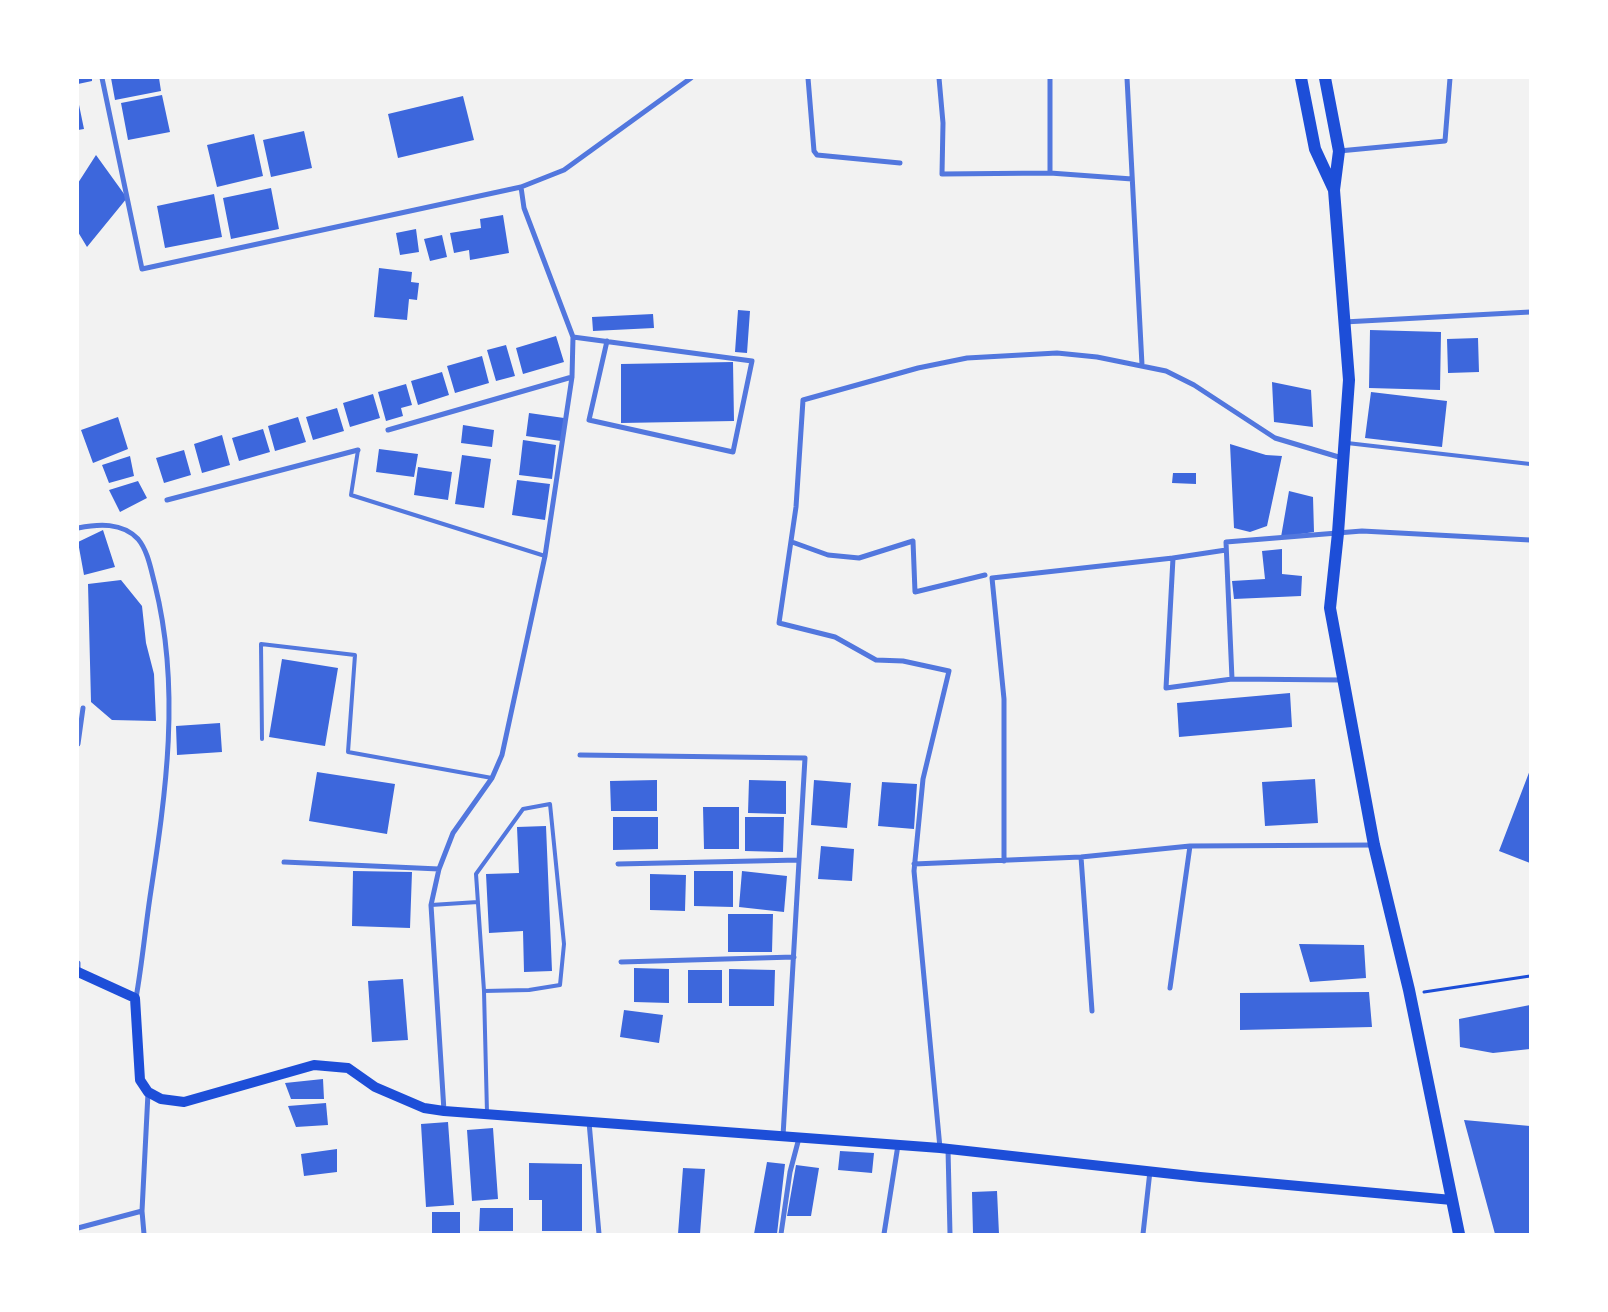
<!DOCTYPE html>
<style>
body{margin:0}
#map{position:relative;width:1608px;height:1312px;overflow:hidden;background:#f2f2f2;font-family:"Alegreya Sans",sans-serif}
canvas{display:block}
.frame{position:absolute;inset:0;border:79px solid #fff;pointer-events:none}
</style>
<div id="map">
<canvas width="1608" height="1312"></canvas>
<div class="frame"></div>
</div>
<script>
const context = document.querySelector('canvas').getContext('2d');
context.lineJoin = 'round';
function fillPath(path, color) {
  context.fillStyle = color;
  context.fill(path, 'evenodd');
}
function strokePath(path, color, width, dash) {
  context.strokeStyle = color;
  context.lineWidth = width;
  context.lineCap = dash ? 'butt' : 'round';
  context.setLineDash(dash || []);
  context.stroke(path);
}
const building = new Path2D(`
 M78,78h14v3l-14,3z
 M111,78h48l2,13 -46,9z
 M162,95l8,37 -42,8 -7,-37z
 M463,96l11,44 -76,18 -10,-44z
 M78,100l6,29 -6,1z
 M304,131l8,37 -41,9 -8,-37z
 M254,134l9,42 -46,11 -10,-42z
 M96,155l31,43 -40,49 -9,-15v-49z
 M271,188l8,41 -48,10 -8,-41z
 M214,194l8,43 -57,11 -8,-42z
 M503,215l6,38 -39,7 -1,-10 -15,3 -4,-20 31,-5 -1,-9z
 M416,229l3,23 -19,3 -4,-22z
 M442,235l5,22 -17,4 -6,-22z
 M379,268l33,4 -1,10 8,1 -2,17 -8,-1 -2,21 -33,-3z
 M738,310l12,1 -3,42 -12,-1z
 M653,314l1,14 -61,3 -1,-14z
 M1370,330l71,2 -1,58 -71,-2z
 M556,336l8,26 -41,12 -7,-26z
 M1478,338l1,34 -31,1 -1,-34z
 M506,345l9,31 -19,5 -9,-31z
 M482,356l7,27 -34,10 -8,-27z
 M733,362l1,59 -113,2v-59z
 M442,372l7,23 -31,10 -7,-24z
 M1272,382l39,8 2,37 -39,-5z
 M406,384l6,21 -11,3 2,8 -17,5 -8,-29z
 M1371,392l76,9 -5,46 -77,-9z
 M373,394l7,24 -30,9 -7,-24z
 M337,408l7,23 -31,9 -7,-23z
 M529,413l35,5 -3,23 -35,-5z
 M118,417l10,32 -35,14 -12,-33z
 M298,417l8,25 -31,9 -7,-25z
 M463,425l31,5 -2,17 -31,-4z
 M263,429l7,23 -31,9 -7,-23z
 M222,435l8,30 -28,8 -8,-29z
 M523,440l33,5 -4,34 -33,-4z
 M1230,444l36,11 16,1 -15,70 -17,6 -16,-4z
 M379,449l39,5 -4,23 -38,-5z
 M184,450l7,25 -27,8 -8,-25z
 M462,455l29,4 -7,49 -29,-4z
 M130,456l4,20 -25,7 -7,-18z
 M418,467l34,5 -4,28 -34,-5z
 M1173,473h23v11l-24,-1z
 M517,480l33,4 -5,36 -33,-5z
 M138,481l9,17 -27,14 -11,-22z
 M1289,491l24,6 1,35 -33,5z
 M103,530l12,37 -31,8 -6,-33z
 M1282,549v25l20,2 -1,20 -67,3 -2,-18 33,-2 -3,-28z
 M121,580l21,26 4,37 8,31 2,47 -44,-1 -21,-18 -3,-118z
 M282,659l56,9 -13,78 -56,-9z
 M1290,693l2,34 -113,10 -2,-34z
 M220,723l2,29 -45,3 -1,-29z
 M1530,770v93l-31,-12z
 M317,772l78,12 -8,50 -78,-13z
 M1315,779l3,44 -53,3 -3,-44z
 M657,780v31h-46l-1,-30z
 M749,780l37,1v33l-38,-1z
 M814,780l37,3 -4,45 -36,-3z
 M882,782l35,2 -3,45 -36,-3z
 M703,807h36v42h-35z
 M613,817h45v32l-45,1z
 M745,817h39l-1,35 -38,-1z
 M546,826l6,145 -28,1 -1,-41 -34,2 -3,-59 33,-1 -2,-46z
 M821,846l33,3 -2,32 -34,-2z
 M353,871l59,1 -2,56 -58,-2z
 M694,871h39v36l-39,-1z
 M742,871l45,5 -3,36 -45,-5z
 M650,874l36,1 -1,36 -35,-1z
 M728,914h45l-1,38h-44z
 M1299,944l65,1 2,33 -56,4z
 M634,968l35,1v34l-35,-1z
 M729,969l46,1 -1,36h-45z
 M688,970h34v33h-34z
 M403,979l5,61 -36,2 -4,-61z
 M1369,992l3,35 -132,3v-37z
 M1530,1005v44l-37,4 -33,-6 -1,-28z
 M624,1010l39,5 -4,28 -39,-6z
 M323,1079l1,20h-33l-6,-16z
 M326,1103l2,22 -32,2 -8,-21z
 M1464,1120l66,6v108h-35z
 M448,1122l6,83 -28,2 -5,-83z
 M493,1128l5,71 -26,2 -5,-71z
 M337,1149v23l-33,4 -3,-22z
 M840,1151l34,2 -2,20 -34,-3z
 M767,1162l18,2 -8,70h-23z
 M529,1163l53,1v67h-40v-31h-13z
 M796,1165l23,3 -8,48h-24z
 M683,1168l22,1 -5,65h-22z
 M997,1191l2,43h-26l-1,-42z
 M480,1208h33v23h-34z
 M432,1212h28v22h-28z`);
const path = new Path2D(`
 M1424,992l106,-16`);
const service = new Path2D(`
 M1347,443l183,21
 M358,450l-7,45 194,61
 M262,739l-1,-95 94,11 -7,97 144,26
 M431,905l47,-3
 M484,991l-8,-117 47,-65 27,-5 14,140 -4,41 -31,5 -45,1 3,122`);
const minor = new Path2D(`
 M102,78l40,191 379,-82
 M808,78l6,73 3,4 83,8
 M939,78l4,45 -1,51 108,-1
 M1050,78v95l82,6
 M1127,78l15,287
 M1339,151l106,-10 5,-63
 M1344,322l186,-10
 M573,337l179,24 -19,91 -144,-32 18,-79
 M388,430l184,-53
 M167,500l191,-50
 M78,528c20,-4 44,-6 60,11 10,12 13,31 17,46 26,104 11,207 -5,312 -5,34 -8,67 -14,101
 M792,542l36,13 31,3 54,-17 2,51 70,-17
 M1173,558l53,-8
 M1232,679l-6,-137 136,-11 168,9
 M78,744l5,-36
 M580,755l225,3 -22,378
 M1081,857l11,154
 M1004,861v-162l-12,-121 181,-20 -7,130 66,-9 110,1
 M284,862l155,7
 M618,864l181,-4
 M914,864l167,-7 109,-11 184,-1
 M621,962l173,-5
 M78,963v9
 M1170,988l20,-142
 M444,1111l-13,-206 8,-36 14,-36 39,-55 10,-23 43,-199 27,-179 1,-40 -49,-129 -3,-21 43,-17 127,-92
 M589,1122l10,112
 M940,1148l-26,-277 9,-92 26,-108 -46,-10 -27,-1 -41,-23 -56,-14 17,-116 7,-107 115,-32 49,-10 90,-5 40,4 69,14 28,14 81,53 67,20
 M948,1149l2,85
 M78,1228l64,-17
 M144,1234l-2,-23 6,-118
 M781,1234l9,-62 9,-34
 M884,1234l14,-89
 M1143,1234l7,-63`);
const secondary = new Path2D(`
 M78,972l57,26 5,82 8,12 13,7 23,3 130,-37 34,3 27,19 49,21 20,3 496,37 260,29 252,23`);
const primary = new Path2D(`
 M1301,78l14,71 19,41
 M1325,78l14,73 -5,39 15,190 -11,153 -8,75 44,237 35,145 50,244`);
fillPath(building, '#3d67dc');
strokePath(path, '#1d4ed8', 3);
strokePath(service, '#5277de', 4);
strokePath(minor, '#5277de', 5);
strokePath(secondary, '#1d4ed8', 10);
strokePath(primary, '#1d4ed8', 12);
</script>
